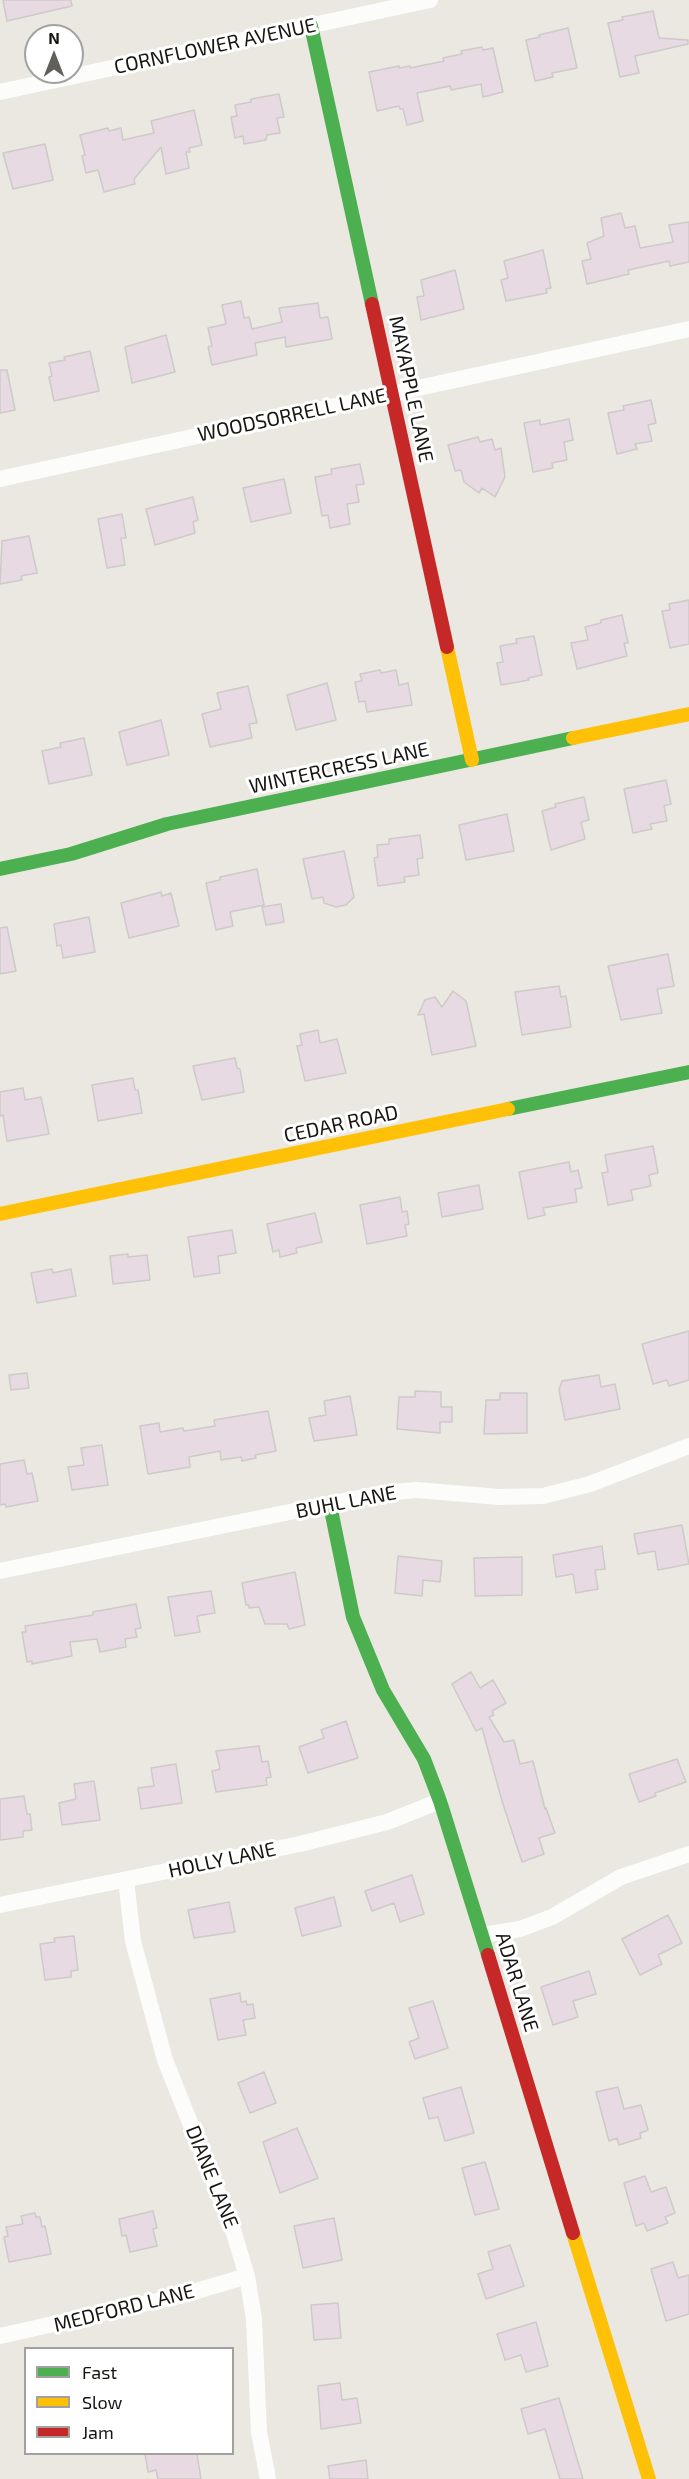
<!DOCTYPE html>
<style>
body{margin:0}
#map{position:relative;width:689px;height:2479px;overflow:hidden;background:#eae8e1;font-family:"Exo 2",sans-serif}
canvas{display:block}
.legend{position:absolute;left:24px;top:2347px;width:210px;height:108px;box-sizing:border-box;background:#fff;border:2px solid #a2a1a0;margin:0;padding:8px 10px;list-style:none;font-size:18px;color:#171511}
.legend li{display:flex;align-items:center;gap:12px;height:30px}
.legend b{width:30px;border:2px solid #a2a1a0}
.north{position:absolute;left:24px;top:24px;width:60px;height:60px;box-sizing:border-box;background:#fff;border:2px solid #a2a1a0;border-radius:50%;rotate:0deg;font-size:16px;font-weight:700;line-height:24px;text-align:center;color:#171511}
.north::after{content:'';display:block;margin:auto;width:21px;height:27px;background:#615f5a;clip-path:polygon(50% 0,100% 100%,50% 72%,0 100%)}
</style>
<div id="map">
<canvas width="689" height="2479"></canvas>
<ul class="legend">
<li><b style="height:8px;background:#4caf50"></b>Fast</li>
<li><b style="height:8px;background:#ffc107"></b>Slow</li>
<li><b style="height:8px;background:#c62828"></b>Jam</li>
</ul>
<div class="north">N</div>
</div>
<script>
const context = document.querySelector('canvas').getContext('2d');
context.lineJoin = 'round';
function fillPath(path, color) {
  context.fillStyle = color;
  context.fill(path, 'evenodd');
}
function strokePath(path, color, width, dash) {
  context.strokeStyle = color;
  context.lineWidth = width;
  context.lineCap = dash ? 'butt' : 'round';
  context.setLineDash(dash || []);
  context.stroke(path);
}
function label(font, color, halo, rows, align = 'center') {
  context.font = font + ' "Exo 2",sans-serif';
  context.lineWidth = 6;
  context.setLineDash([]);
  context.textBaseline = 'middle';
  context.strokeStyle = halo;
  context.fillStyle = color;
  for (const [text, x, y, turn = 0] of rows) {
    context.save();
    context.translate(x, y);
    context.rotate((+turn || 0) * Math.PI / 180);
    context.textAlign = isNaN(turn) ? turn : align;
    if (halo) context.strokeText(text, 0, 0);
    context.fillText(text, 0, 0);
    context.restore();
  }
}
const building = new Path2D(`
 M3,0h68l1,6 -65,15z
 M653,11l6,27 29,2v4l-53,12 4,17 -19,4 -12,-54 15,-3 -1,-3z
 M568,28l9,40 -25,5 1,4 -18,4 -9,-41 14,-3 -1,-2z
 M482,47l1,3 10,-2 10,44 -20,5 -2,-13 -30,6 -1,-4 -33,7 6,28 -16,4 -4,-16h-3l-1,-3 -22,5 -8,-39 30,-6v2l11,-2v2l34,-7 -1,-3 19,-4 -1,-3z
 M279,94l5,23 -7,1 3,15 -13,2 -1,5 -22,4 -1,-8 -8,2 -4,-21 6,-1 -2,-11 16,-3v-3z
 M194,110l8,35 -13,3 1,4h-4l3,16 -23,6 -5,-27 -27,32 1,5 -31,8 -6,-22 -12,3 -4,-17 3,-1 -5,-20 28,-7 1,3 12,-3 2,12 31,-7 -3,-12z
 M45,144l8,36 -40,9 -10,-36z
 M621,213l4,15 10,-2 5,22 33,-6 -4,-17 20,-3v40l-19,4 -1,-5 -41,9 1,4 -42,10 -5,-23 9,-2 -4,-16 17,-7 -3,-18z
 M543,250l8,38 -5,1 1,4 -41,8 -5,-21 7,-2 -4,-17z
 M455,270l9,39 -43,11 -4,-23 7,-1 -3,-16z
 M241,301l3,17 5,-1 3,12 30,-7 -3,-14 39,-5 2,15 8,-1 4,22 -46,8 -1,-10 -30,6 2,12 -45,10 -4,-18 4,-1 -4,-18 18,-4 -4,-19z
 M166,335l9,37 -43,11 -7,-36z
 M90,351l9,40 -45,10 -5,-24 3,-1 -3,-13 16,-3 -1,-3z
 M0,370h7l8,40 -15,3z
 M651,400l5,23 -8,2 4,16 -17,3 2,5 -20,5 -9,-41 16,-3 -1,-4z
 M569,419l4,21 -9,2 3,18 -15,3 1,5 -20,4 -9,-49 16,-3v5z
 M478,437l2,5 12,-3 3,11 6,-2 4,29 -10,20 -13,-9 -3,5 -15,-11 -3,-12 -6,1 -7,-26z
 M360,464l4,20 -8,1 3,17 -12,2 3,20 -20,4 -2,-13 -6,1 -7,-39 17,-3 -1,-5z
 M284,479l7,34 -40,9 -8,-34z
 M193,497l5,23 -5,2 2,11 -40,12 -9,-36z
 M122,514l4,24h-5l4,27 -18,3 -9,-49z
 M29,536l8,37 -16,3 1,4 -22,4 2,-43z
 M689,600v44l-19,4 -8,-37 8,-1 -1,-6z
 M622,615l6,28h-4l3,13 -50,13 -6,-26 17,-3 -3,-13 16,-4v-3z
 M534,636l8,39 -14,3 1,2 -28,5 -4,-22 6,-1 -3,-16 17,-3 -1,-4z
 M380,670l1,3 15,-3 3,15 9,-2 4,22 -45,7 -2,-11 -6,1 -4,-20 7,-1 -2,-7z
 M327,683l9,37 -40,10 -9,-35z
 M248,686l9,37 -8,1 3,14 -42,9 -8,-33 19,-5 -4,-16z
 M161,720l8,35 -42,10 -8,-33z
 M84,738l8,37 -43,9 -7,-33 19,-4 -1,-4z
 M666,780l5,24 -7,2 3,15 -17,3 2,5 -19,4 -9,-44z
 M584,797l5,23 -8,2 4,17 -34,11 -9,-39 14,-4 -1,-3z
 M507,814l7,37 -48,9 -7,-35z
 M420,835l3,23 -6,1 2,16 -15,2 1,5 -27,4 -4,-28 4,-1 -1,-12 12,-1v-5z
 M344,851l10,46 -8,8 -10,2 -12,-4 -1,-6 -11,2 -9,-40z
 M257,869l7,36 -34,7 3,14 -17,4 -10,-47 14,-3v-3z
 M161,892l1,4 9,-3 8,33 -50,12 -8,-35z
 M281,904l3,18 -18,3 -4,-18z
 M89,917l6,35 -32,6 -2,-13 -4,1 -3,-22z
 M7,927l9,44 -16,3v-46z
 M668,954l6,32 -17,3 5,24 -41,7 -13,-54z
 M559,986l2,11 5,-1 5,31 -49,8 -7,-43z
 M453,991l13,10 10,45 -44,9 -8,-41 -6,1 7,-15 10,-3 7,10z
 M318,1030l2,13 17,-4 9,34 -41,8 -8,-35 5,-1 -2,-11z
 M235,1058l2,10 3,1 4,23 -42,8 -9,-34z
 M133,1078l2,12h3l4,23 -44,8 -6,-36z
 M23,1088l2,12 16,-3 8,37 -42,7 -4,-26 -3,1v-24z
 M653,1146l5,27 -9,2 2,11 -20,4 2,10 -25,5 -6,-32 6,-1 -3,-17z
 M569,1162l2,10 7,-2 4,18 -7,1 2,13 -34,6 2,7 -17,4 -9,-47z
 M479,1185l4,24 -41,8 -4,-24z
 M400,1197l2,15 5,-1 2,13 -4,1 2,11 -40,8 -7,-39z
 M315,1213l7,29 -26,6 1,5 -17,4 -1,-7 -6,2 -6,-28z
 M232,1230l4,23 -18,3 2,17 -26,4 -6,-40z
 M128,1254v3l19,-2 3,25 -37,4 -3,-28z
 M52,1269l1,4 18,-4 5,27 -39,7 -6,-30z
 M689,1331v49l-20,6 -2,-6 -14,4 -11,-40z
 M27,1373l2,15 -18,2 -2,-15z
 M599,1375l2,12 14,-3 5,25 -55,11 -6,-30 3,-9z
 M415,1391l26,1v15h11v15h-12v11l-43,-4 2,-32h16z
 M500,1393h27v40l-43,1 2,-34h14z
 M350,1396l7,39 -43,6 -5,-23 17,-3 -2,-14z
 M268,1411l8,40 -21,4 1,3 -14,3 -1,-4 -20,3 -1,-9 -31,6 1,10 -42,7 -8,-48 19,-3 1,9 23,-4 1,3 31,-5 -1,-6z
 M102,1445l6,40 -36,5 -4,-23 16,-2 -3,-17z
 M24,1460l3,14 5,-1 6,28 -32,6 -1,-3 -5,1v-41z
 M682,1525l7,39 -31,6 -3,-19 -17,3 -4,-20z
 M602,1546l3,23 -10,1 3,19 -22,4 -3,-19 -17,3 -3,-22z
 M398,1556l44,5 -2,21 -17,-2 -1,16 -27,-3z
 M522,1557v38l-47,1 -1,-38z
 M295,1572l10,53 -16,4 -2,-5h-22l-6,-17 -10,1v-3h-3l-4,-22z
 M211,1591l4,22 -18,3 3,16 -25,4 -7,-39z
 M136,1604l5,24 -6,1 2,8 -12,2 1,8 -26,5 -3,-13 -27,3 2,14 -40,8v-3l-5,1 -5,-30h4l-1,-6 68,-11v-3z
 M471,1672l9,16 13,-8 13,23 -14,8 2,4 -5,2 15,25 10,-2 6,24 13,-3 12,48 1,-1 9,25 -16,5 5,16 -22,8 -20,-61 -20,-73 -6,3 -24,-47z
 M346,1721l12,37 -50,15 -9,-26 25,-9 -3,-8z
 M259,1746l3,16 6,-1 3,16 -5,1 1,7 -51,7 -4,-21 8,-2 -4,-18z
 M677,1759l9,23 -31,11 1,3 -17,6 -10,-28z
 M176,1764l6,39 -41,6 -3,-21 16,-2 -3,-18z
 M94,1781l6,39 -38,5 -3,-22 17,-4 -2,-15z
 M24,1796l3,18h3l2,16 -9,1v6l-23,3v-41z
 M412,1875l12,39 -24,8 -6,-19 -22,8 -7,-20z
 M334,1897l7,29 -39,10 -7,-28z
 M229,1902l6,30 -41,6 -6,-28z
 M668,1915l14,28 -24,12 4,9 -22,11 -18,-36z
 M74,1936l4,34 -7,1v6l-26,3 -5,-36 15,-2 -1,-4z
 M589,1971l7,23 -23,7 5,16 -25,8 -12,-38z
 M240,1993l1,9 5,-1 1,4 6,-1 2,14 -12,2 3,15 -28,5 -8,-41z
 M433,2001l15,47 -33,11 -6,-17 10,-4 -10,-30z
 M264,2072l12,31 -26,10 -12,-30z
 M461,2087l13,46 -29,8 -7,-24 -9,2 -6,-21z
 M618,2087l6,22 17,-4 7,25 -8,3 1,5 -22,7 -2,-7 -8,3 -13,-49z
 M297,2128l21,50 -38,15 -17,-51z
 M485,2162l14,47 -24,6 -13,-47z
 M645,2176l6,16 15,-5 9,26 -10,4 3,6 -21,8 -3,-8 -8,3 -12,-43z
 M153,2211l4,17 -4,1 4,17 -27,6 -4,-17 -4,1 -3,-17z
 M35,2213l1,4h4l2,10 3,-1 6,28 -42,8 -5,-25 4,-1 -2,-9 17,-3 -2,-8z
 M334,2218l8,42 -39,8 -9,-42z
 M510,2245l14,41 -38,13 -8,-25 15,-5 -5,-17z
 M673,2262l5,16 11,-3v39l-23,7 -15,-52z
 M338,2303l3,35 -27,2 -3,-35z
 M536,2322l12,44 -22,6 -5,-17 -16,5 -8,-26z
 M340,2383l2,17 15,-2 4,25 -40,6 -3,-43z
 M559,2398l24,81h-23l-15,-50 -17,5 -7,-25z
 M145,2454h52l4,25h-43l-2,-9 -8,2z
 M366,2460l2,19h-38l-2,-13z`);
const street = new Path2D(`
 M0,92l430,-92
 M0,479l689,-150
 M0,1571l383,-78 34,-3 82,7 44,-1 47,-12 99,-38
 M126,1880l7,61 32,119 69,173 13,43 7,43 5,113 9,47
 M0,1905l300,-61 87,-22 53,-21
 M483,1935l37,-6 32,-12 69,-40 68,-23
 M0,2336l183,-41 64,-19`);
const fast = new Path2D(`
 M311,26l61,278
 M0,869l71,-15 96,-30 406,-86
 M508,1109l181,-37
 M330,1505l23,112 30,73 41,69 16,42 48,154`);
const slow = new Path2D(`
 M447,647l25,113
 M573,738l116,-24
 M0,1214l508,-105
 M573,2233l76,246`);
const jam = new Path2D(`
 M372,304l75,343
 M488,1955l85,278`);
const streetNames = [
 ["CORNFLOWER AVENUE",215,46,-12],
 ["MAYAPPLE LANE",411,389,78],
 ["WOODSORRELL LANE",292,415,-12],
 ["WINTERCRESS LANE",339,768,-12],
 ["CEDAR ROAD",341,1124,-12],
 ["BUHL LANE",346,1502,-11],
 ["HOLLY LANE",222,1860,-12],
 ["ADAR LANE",517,1982,73],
 ["DIANE LANE",212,2177,68],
 ["MEDFORD LANE",124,2308,-14]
];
fillPath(building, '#e8dae2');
strokePath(building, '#cdcac9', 1.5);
strokePath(street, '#fcfcfa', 16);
strokePath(fast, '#4caf50', 14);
strokePath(slow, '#ffc107', 14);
strokePath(jam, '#c62828', 14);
label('20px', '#171511', '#fff', streetNames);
</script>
